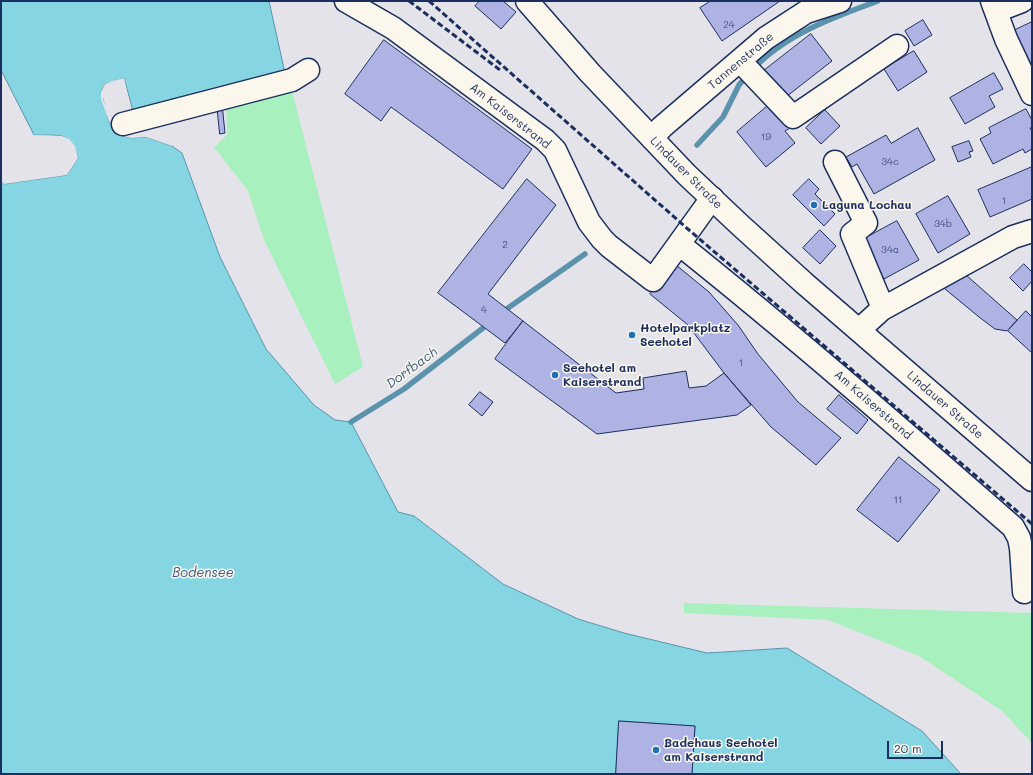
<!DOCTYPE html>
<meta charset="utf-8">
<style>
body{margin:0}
#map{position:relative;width:1033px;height:775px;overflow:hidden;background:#e4e3ea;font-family:Mali,sans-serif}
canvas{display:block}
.frame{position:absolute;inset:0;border:2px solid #1b2f5e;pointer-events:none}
.scale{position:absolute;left:887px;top:741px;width:56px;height:18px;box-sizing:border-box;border:2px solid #1b2f5e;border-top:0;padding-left:5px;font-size:12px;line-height:14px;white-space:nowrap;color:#1b2f5e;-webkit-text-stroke:3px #fbf7ec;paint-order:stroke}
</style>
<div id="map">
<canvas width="1033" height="775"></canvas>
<div class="frame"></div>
<div class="scale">20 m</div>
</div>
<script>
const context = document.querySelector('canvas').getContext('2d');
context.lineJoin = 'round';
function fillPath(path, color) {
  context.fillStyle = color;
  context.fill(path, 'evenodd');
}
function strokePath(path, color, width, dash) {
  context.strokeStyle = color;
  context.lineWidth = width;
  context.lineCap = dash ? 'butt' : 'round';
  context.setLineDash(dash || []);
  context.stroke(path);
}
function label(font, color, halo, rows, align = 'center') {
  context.font = font + ' Mali,sans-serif';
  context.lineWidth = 3;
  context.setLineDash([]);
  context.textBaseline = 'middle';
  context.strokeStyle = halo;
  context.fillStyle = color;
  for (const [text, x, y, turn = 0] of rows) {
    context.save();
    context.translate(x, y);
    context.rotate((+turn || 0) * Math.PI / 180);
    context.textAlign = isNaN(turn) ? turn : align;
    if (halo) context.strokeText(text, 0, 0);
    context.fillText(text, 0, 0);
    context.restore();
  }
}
const green = new Path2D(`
 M291,87l72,280 -28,17 -71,-144 -16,-49 -34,-44 13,-12 -1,-31z
 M684,603l348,10v130l-30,-32 -83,-55 -91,-36 -144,-7z`);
const water = new Path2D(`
 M1,1h268l16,72 -153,40v-6l-8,-29 -19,6 -4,8 8,29 11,14 11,3 15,-1 26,9 10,7 38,104 46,92 48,56 21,15 16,2 47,90 16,4 89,68 75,35 46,14 83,20 80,-5 135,83 39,43h-269l3,-48 -76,-5 -3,53h-615v-593l3,3 63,-9 11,-17c-8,-28 -19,-22 -44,-23l-33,-65z`);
const pier = new Path2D(`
 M124,78l8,35h-2l-8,-33 -9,2 -7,4 -3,6v7l8,21 10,14 10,2 15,-1 28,11h-2l-26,-9 -15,1 -11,-3 -11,-14 -8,-22v-7l4,-8 7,-3z
 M34,135l28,1 7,3 6,7 3,12 -11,17 -63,9 -3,-3v-2l4,3 61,-8 10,-16 -3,-11 -5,-6 -6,-3 -28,-1 -2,-1z`);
const stream = new Path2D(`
 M753,69c33,-35 81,-52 125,-68
 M697,145l26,-28 16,-32 8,-10
 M508,308l77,-54
 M351,422l53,-33 79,-61`);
const building = new Path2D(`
 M480,1h23l13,11 -15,17 -26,-23z
 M711,1h69l-58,40 -22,-33z
 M923,20l9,15 -18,11 -9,-15z
 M1032,22v56l-21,-46z
 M811,34l21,27 -50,39 -21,-27z
 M384,40l148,109 -29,40 -112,-82 -10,14 -36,-27z
 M914,51l13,21 -29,19 -14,-22z
 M994,73l9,16 -14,7 6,11 -30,17 -15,-26z
 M217,104h5l3,29 -5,1z
 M770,104l20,24 -5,3 10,12 -29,24 -29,-35z
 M1026,109l6,11v8h-2l2,3v18l-7,4 -2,-4 -30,15 -13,-25 11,-6 -2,-5z
 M825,110l15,16 -19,18 -15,-16z
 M918,128l17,32 -61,34 -17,-30 -5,3 -6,-10 40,-22 5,8z
 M969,141l4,10 -4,1 2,5 -13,5 -6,-15z
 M1032,167v32l-42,18 -12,-27z
 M527,179l29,26 -68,89 35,27 -18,22 -67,-50z
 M809,179l10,10 -4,5 20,20 -11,12 -31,-31z
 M948,196l22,38 -32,19 -22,-39z
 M897,221l22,39 -35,19 -22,-39z
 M820,230l16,16 -16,18 -17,-16z
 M1024,264l8,8v9l-9,10 -13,-13z
 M676,265l33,27 29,33 20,29 40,48 43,36 -25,27 -45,-38 -47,-54 -36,-48 -38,-31z
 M966,275l51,45 -10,11 -12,-2 -16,-12 -40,-33z
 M1026,311l5,5 1,-1v38l-24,-22z
 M523,321l93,72 28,-4 -1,-11 43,-7 3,17 17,-2 18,-13 27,32 -14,10 -140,19 -102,-75z
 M480,392l13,10 -11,14 -13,-11z
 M839,395l29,25 -11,14 -30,-25z
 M899,457l41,33 -42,52 -41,-32z
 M619,721l76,5 -3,48h-76z`);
const minor = new Path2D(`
 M346,1l47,27 152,112 10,10 34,72 13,17 7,7 44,34 59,-82
 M992,1l14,38 26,55
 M996,11l26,-10
 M740,61l53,56 104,-71
 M123,124l169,-44 16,-10
 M652,138l10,-11 104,-89 40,-26 34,-11
 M835,162l31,61 -14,11 28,67 2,8
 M679,244c114,91 224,187 334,283l6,11 2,10 3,44
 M859,330l23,-21 131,-72 19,-6`);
const major = new Path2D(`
 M527,1l63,72 97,102 53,50 64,58 228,197`);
const rail = new Path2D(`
 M409,1l91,69
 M429,1l260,229 343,294`);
const markers = [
 [814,205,4,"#1f6fb2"],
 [632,335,4,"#1f6fb2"],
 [555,375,4,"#1f6fb2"],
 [656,750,4,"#1f6fb2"]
];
const numberNames = [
 ["24",729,25],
 ["19",766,137],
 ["34c",890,162],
 ["1",1004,201],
 ["34b",943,224],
 ["2",505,245],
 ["34a",890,250],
 ["4",484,310],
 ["1",741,363],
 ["11",898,500]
];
const streetNames = [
 ["Tannenstraße",741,61,-40],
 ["Am Kaiserstrand",510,116,38],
 ["Lindauer Straße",686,173,45],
 ["Am Kaiserstrand",873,405,41],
 ["Lindauer Straße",945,405,41]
];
const poiNames = [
 ["Laguna Lochau",822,205],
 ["Hotelparkplatz",640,328],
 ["Seehotel",640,342],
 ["Seehotel am",563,368],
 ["Kaiserstrand",563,382],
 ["Badehaus Seehotel",664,743],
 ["am Kaiserstrand",664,757]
];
const waterNames = [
 ["Dorfbach",412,368,-36],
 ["Bodensee",203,573]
];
fillPath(green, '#a8f0be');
fillPath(water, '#85d5e2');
strokePath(water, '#5b93ad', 1);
fillPath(pier, '#e4e3ea');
strokePath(stream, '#5b93ad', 5.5);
fillPath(building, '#aeb3e4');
strokePath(building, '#1b2f5e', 1);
strokePath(minor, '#1b2f5e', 25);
strokePath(major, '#1b2f5e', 25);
strokePath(minor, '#fbf7ec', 22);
strokePath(major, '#fbf7ec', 22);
strokePath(rail, '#1b2f5e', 3, [6, 3]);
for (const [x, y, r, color] of markers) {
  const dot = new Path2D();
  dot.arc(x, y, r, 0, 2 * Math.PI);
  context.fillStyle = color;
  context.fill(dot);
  strokePath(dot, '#fbf7ec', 1.5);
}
label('10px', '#405080', null, numberNames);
label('12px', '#1b2f5e', '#fbf7ec', streetNames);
label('bold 12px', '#1b2f5e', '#fbf7ec', poiNames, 'left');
label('italic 13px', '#36587f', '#fbf7ec', waterNames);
</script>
